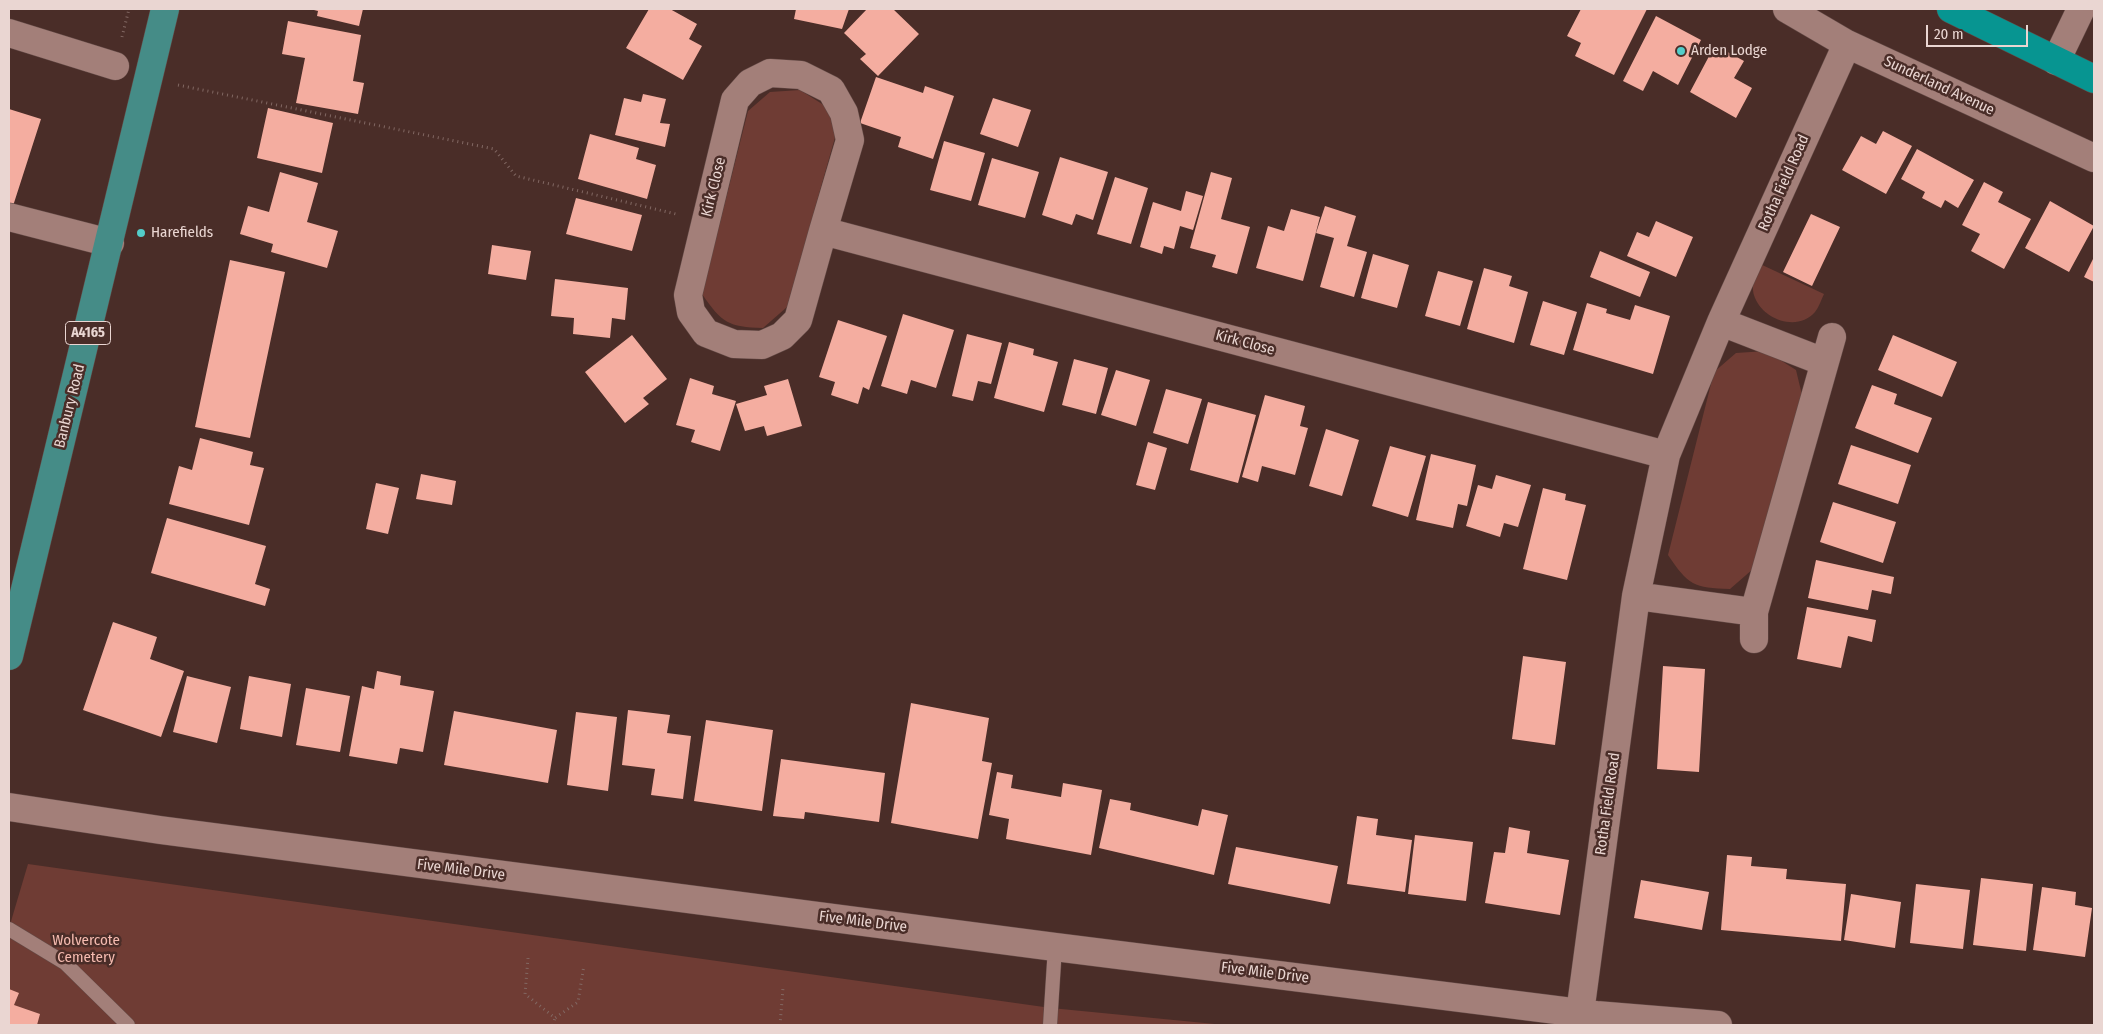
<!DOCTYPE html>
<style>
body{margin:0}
#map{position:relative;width:2103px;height:1034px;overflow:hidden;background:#4a2d28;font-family:"Fira Sans Condensed",sans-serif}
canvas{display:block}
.frame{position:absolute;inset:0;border:10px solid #ead6d2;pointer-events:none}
.scale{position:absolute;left:1926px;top:25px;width:102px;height:22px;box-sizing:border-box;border:2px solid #ead6d2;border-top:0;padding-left:6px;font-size:15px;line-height:18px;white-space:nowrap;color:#ead6d2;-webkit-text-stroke:4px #4a2d28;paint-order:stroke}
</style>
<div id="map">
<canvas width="2103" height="1034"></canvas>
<div class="frame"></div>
<div class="scale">20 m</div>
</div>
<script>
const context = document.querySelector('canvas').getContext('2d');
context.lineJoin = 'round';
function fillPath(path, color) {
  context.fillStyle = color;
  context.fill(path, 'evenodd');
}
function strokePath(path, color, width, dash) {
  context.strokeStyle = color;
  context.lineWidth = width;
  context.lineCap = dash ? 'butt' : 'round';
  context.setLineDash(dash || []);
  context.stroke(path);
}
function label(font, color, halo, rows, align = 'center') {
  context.font = font + ' "Fira Sans Condensed",sans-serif';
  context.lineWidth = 5;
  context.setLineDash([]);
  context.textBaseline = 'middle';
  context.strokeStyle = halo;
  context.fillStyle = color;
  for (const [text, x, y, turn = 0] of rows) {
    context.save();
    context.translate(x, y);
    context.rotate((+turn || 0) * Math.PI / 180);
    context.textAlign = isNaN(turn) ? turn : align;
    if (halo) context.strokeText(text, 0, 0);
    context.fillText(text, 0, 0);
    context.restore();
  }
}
const green = new Path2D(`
 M800,90l30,19 6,25 -49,173 -24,21c-35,-1 -41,-5 -61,-34l46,-183 22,-19z
 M1758,263l66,31c-3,6 -5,13 -9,18 -17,20 -51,8 -60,-14 -5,-11 0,-24 3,-35z
 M1766,351l30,19 6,25 -49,174 -23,20c-36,-1 -42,-4 -62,-34l46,-183 22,-19z
 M28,864l1023,144 174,17h-1216v-97z`);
const building = new Path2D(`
 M310,9h53l-4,17 -42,-10 1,-5z
 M649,9h21l27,15 -8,15 13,7 -19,34 -57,-32z
 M796,9h53l-7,20 -48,-10z
 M867,9h26l26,25 -41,42 -18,-17 6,-5 -22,-21z
 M1581,9h66l-33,66 -39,-19 6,-13 -14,-7z
 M1656,16l45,24 -23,45 -25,-14 -10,20 -20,-10z
 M288,21l73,14 -8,46 11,2 -6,31 -62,-11 9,-45 -23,-4z
 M1715,45l29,16 -10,17 18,10 -16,30 -46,-26z
 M876,77l47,16 2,-7 29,10 -21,63 -35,-12 3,-10 -41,-14z
 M643,94l23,5 -6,24 10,1 -5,23 -50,-12 9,-37 17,4z
 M993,98l38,12 -13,37 -38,-13z
 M268,108l65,15 -11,50 -65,-15z
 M9,109l32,10 -28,87 -4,-1z
 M1883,131l29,15 -26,48 -44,-24 19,-34 15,8z
 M590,134l49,14 -3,11 20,6 -9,34 -69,-20z
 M944,141l41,12 -14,48 -41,-11z
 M1917,149l57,31 -16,28 -13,-8 -4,8 -19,-10 3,-6 -24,-13z
 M1060,157l48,15 -15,48 -17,-6 -4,11 -30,-10z
 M992,158l47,14 -14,46 -47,-13z
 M280,172l38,11 -11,39 31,9 -11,37 -56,-16 2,-8 -33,-10 8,-28 21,6z
 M1211,172l21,6 -11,41 29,8 -13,47 -25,-7 4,-12 -26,-7z
 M1115,177l33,11 -17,56 -34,-10z
 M1984,182l19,10 -5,10 33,17 -27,50 -33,-18 9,-17 -18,-9z
 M1186,191l17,5 -10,34 -13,-4 -6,23 -10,-3 -2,8 -22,-7 13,-45 28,9z
 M576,198l66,17 -10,36 -66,-17z
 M2050,201l44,25 -25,46 -44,-24z
 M1325,206l31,10 -9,30 20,6 -13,45 -34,-10 14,-49 -18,-5z
 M1291,209l29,8 -17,64 -47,-13 12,-42 16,5z
 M1811,214l29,13 -28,59 -29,-14z
 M1656,221l37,16 -17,40 -49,-21 10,-24 12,5z
 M492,245l39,6 -5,29 -38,-6z
 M1600,251l50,21 -10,25 -50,-20z
 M1373,254l36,11 -12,43 -36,-10z
 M2094,257v25l-10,-5z
 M230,260l55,12 -35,166 -55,-11z
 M1484,268l28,8 -3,10 19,6 -14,51 -47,-14z
 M1438,271l35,10 -13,45 -35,-10z
 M555,279l73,9 -3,32 -13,-2 -2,20 -37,-4 1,-16 -23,-2z
 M1543,301l34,11 -13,43 -34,-10z
 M1587,303l20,6 -1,4 24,7 5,-15 35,11 -17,58 -80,-24z
 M903,314l51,16 -18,58 -25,-8 -4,14 -26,-8z
 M838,320l49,16 -18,54 -6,-3 -5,17 -27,-9 4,-13 -16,-5z
 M967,334l35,9 -11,41 -13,-3 -5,20 -21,-5z
 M632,335l35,44 -24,19 6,6 -24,19 -40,-51z
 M1893,335l64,27 -15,35 -64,-27z
 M1009,342l25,7 -1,6 25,7 -14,50 -50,-14z
 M1074,359l34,9 -12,46 -34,-9z
 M1116,370l34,10 -14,46 -35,-11z
 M690,378l24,8 -2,8 24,7 -16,50 -29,-9 4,-12 -19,-5z
 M788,379l14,47 -35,10 -3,-10 -19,5 -9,-27 31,-9 -3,-9z
 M1872,385l25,9 -3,10 38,14 -14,35 -63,-25z
 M1166,389l36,10 -14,45 -35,-11z
 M1265,395l40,11 -5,20 8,2 -13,47 -33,-9 -4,16 -16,-5z
 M1208,402l48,13 -18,68 -48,-13z
 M1326,429l33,11 -17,56 -33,-10z
 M200,438l53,14 -3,13 14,3 -15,57 -80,-21 10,-38 13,4z
 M1148,442l19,6 -12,42 -19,-5z
 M1851,445l60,20 -13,39 -60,-20z
 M1390,446l36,10 -18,61 -36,-11z
 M1431,454l45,11 -9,41 -9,-2 -5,24 -37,-8z
 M421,474l35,7 -4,24 -36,-6z
 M1496,475l35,10 -13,42 -14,-4 -4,14 -34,-11 12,-41 14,4z
 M376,483l23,5 -11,46 -22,-5z
 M1543,488l23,6 -1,6 21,5 -19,75 -44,-11z
 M1833,502l63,20 -13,41 -63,-21z
 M167,518l99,28 -11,38 15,5 -5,17 -114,-33z
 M1816,560l78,17 -3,17 -19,-4 -4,20 -60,-12z
 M1807,607l69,13 -4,22 -24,-6 -7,32 -44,-9z
 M113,622l44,15 -7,22 34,12 -23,66 -78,-27z
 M1523,656l43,6 -11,83 -43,-6z
 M1663,666l42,3 -6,103 -42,-3z
 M377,671l24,5 -1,9 34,6 -11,61 -23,-4 -3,16 -48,-8 13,-70 12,3z
 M187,676l44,11 -14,56 -44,-11z
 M249,676l42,8 -9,53 -42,-8z
 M306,688l44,8 -10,56 -44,-7z
 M911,703l78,15 -7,43 10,2 -14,76 -87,-16z
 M628,710l42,5 -3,18 24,3 -8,63 -32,-4 4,-26 -33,-4z
 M454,711l103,19 -9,53 -104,-18z
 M576,712l41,5 -9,74 -41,-6z
 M706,720l67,10 -11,81 -68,-10z
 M781,759l104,14 -6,49 -74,-10 -1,7 -31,-3z
 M997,772l16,3 -2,13 50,9 2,-14 39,7 -11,65 -85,-16 3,-20 -20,-4z
 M1110,799l21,4 -1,7 68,16 4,-17 26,6 -14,60 -115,-27z
 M1357,816l21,3 -2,16 36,5 -7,52 -58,-8z
 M1509,827l21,4 -3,22 42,7 -9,55 -75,-12 9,-51 11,1z
 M1415,835l58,7 -7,59 -58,-7z
 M1236,847l102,19 -8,38 -102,-20z
 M1727,855l25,2 -1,9 36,3 -1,10 60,5 -5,57 -120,-11z
 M1981,878l52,6 -7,67 -53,-6z
 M1641,880l68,12 -7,38 -68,-12z
 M1916,884l54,6 -7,59 -53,-6z
 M2042,887l34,5 -1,13 17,3 -7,49 -52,-7z
 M1851,894l50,8 -6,46 -51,-8z
 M9,989l10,4 -5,12 26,9 -3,11h-28z`);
const path = new Path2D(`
 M122,37l7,-28
 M178,85l316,64 22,27 160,38
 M528,958l-3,36 30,24 23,-16 6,-37
 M553,1025l2,-7
 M780,1025l3,-37`);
const lane = new Path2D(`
 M9,929l56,34 63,62
 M1050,1025l5,-78`);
const street = new Path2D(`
 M1787,9l60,35 247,114
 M9,33l106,33
 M2056,61l25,-52
 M9,217l101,26
 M823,231l27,-91 -6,-27 -13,-23 -30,-15 -31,-2 -20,10 -15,17 -47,195 3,17 15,21 28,11 28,1 20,-9 16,-16 25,-89 843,224
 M1721,322l103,40
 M1636,596l118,16 78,-275
 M1754,612v27
 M9,807l151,23 895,117 541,68 122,10
 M1580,1013l56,-417 30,-141 55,-133 126,-278`);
const primary = new Path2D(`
 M9,656l156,-647`);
const highway = new Path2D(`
 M1951,9l143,70`);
const markers = [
 [1681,51,5,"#53cdc9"],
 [141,233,5,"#53cdc9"]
];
const shields = [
 [88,333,45]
];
const shieldNames = [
 ["A4165",88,333]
];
const poiNames = [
 ["Arden Lodge",1691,51],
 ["Harefields",151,233]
];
const streetNames = [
 ["Sunderland Avenue",1939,86,25],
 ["Rotha Field Road",1784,183,-66],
 ["Kirk Close",714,187,-76],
 ["Kirk Close",1245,343,15],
 ["Banbury Road",70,406,-76],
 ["Rotha Field Road",1608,804,-82],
 ["Five Mile Drive",461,870,7],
 ["Five Mile Drive",863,922,7],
 ["Five Mile Drive",1265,973,7]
];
const parkNames = [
 ["Wolvercote",86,941],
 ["Cemetery",86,958]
];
fillPath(green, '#6f3c34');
fillPath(building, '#f4ada0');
strokePath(lane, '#634a46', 15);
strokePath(street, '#634a46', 29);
strokePath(primary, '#634a46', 29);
strokePath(highway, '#634a46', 29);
strokePath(path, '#826863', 3, [1, 4]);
strokePath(lane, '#a37f79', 14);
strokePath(street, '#a37f79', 28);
strokePath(primary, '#458c87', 28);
strokePath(highway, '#079591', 28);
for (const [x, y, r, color] of markers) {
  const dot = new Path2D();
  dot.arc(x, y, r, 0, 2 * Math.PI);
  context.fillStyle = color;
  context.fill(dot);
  strokePath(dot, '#4a2d28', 2);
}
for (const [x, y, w] of shields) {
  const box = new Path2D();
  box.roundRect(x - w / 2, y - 11.5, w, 23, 4);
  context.fillStyle = '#4a2d28';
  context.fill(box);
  strokePath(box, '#ead6d2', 1);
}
label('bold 14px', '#ead6d2', null, shieldNames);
label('15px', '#ead6d2', '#4a2d28', poiNames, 'left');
label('15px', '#ead6d2', '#4a2d28', streetNames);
label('15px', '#f4baaf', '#4a2d28', parkNames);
</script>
